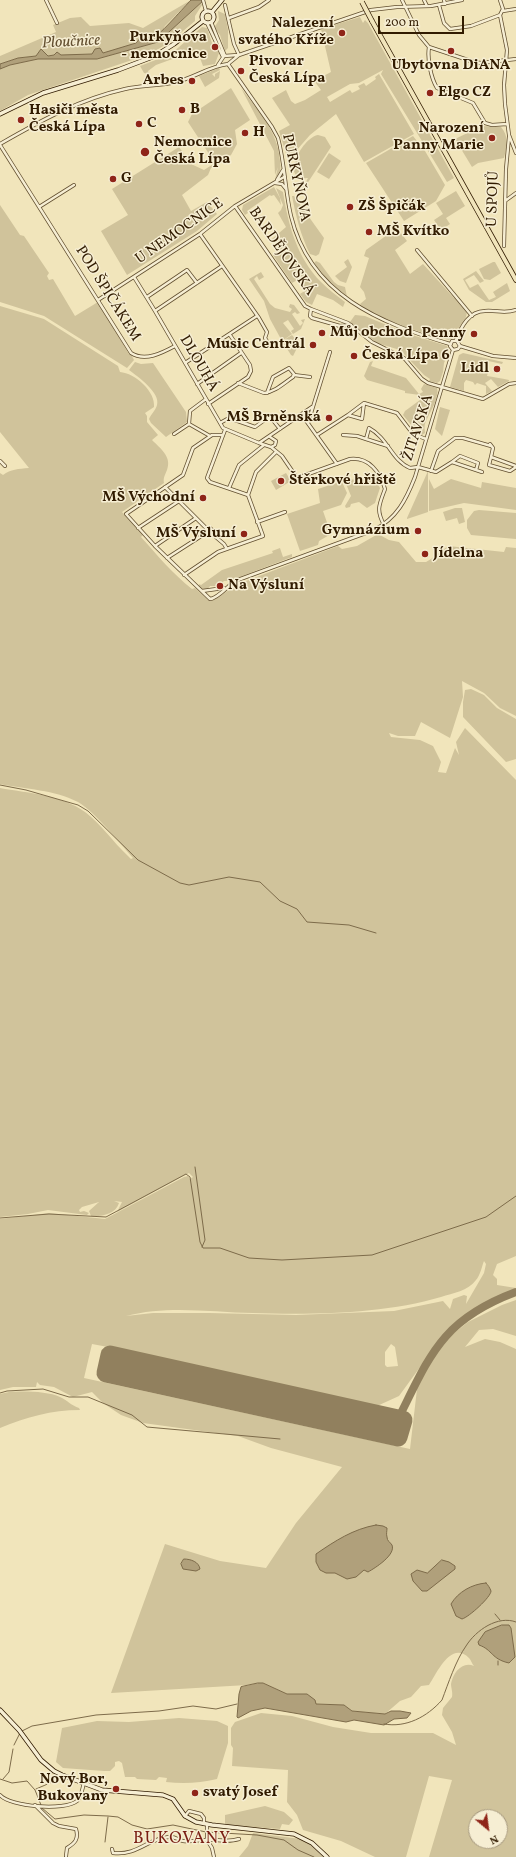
<!DOCTYPE html>
<meta charset="utf-8">
<style>
body{margin:0}
#map{position:relative;width:516px;height:1857px;overflow:hidden;background:#f1e5bb;font-family:Vollkorn,serif}
canvas{display:block}
.north{position:absolute;left:468px;top:1809px;width:40px;height:40px;box-sizing:border-box;background:#f6eed3;border:1px solid #a79a7f;border-radius:50%;rotate:151deg;font-size:11px;font-weight:700;line-height:16px;text-align:center;color:#311b00}
.north::after{content:'';display:block;margin:auto;width:14px;height:18px;background:#8f2418;clip-path:polygon(50% 0,100% 100%,50% 72%,0 100%)}
.scale{position:absolute;left:378px;top:16px;width:86px;height:18px;box-sizing:border-box;border:2px solid #311b00;border-top:0;padding-left:5px;font-size:12px;line-height:14px;white-space:nowrap;color:#311b00;-webkit-text-stroke:3px #f6eed3;paint-order:stroke}
</style>
<div id="map">
<canvas width="516" height="1857"></canvas>
<div class="north">N</div>
<div class="scale">200 m</div>
</div>
<script>
const context = document.querySelector('canvas').getContext('2d');
context.lineJoin = 'round';
function fillPath(path, color) {
  context.fillStyle = color;
  context.fill(path, 'evenodd');
}
function strokePath(path, color, width, dash) {
  context.strokeStyle = color;
  context.lineWidth = width;
  context.lineCap = dash ? 'butt' : 'round';
  context.setLineDash(dash || []);
  context.stroke(path);
}
function label(font, color, halo, rows, align = 'center') {
  context.font = font + ' Vollkorn,serif';
  context.lineWidth = 3;
  context.setLineDash([]);
  context.textBaseline = 'middle';
  context.strokeStyle = halo;
  context.fillStyle = color;
  for (const [text, x, y, turn = 0] of rows) {
    context.save();
    context.translate(x, y);
    context.rotate((+turn || 0) * Math.PI / 180);
    context.textAlign = isNaN(turn) ? turn : align;
    if (halo) context.strokeText(text, 0, 0);
    context.fillText(text, 0, 0);
    context.restore();
  }
}
const green = new Path2D(`
 M191,0l-26,26 -5,8 -8,4 -11,-1c-17,20 -67,18 -93,19l-7,-7 -4,7 -19,2 -18,6v-8l56,-24 -3,-7 17,-7 11,-1 9,9 39,-3 14,5z
 M201,3l1,2 -7,11v5l-25,21 -20,12 -122,41 -28,16v-42l10,-4 28,-6h59l61,-17z
 M218,11l7,3 3,16v18l-3,3 -5,-16 -6,-7 5,-8z
 M360,17l3,6 2,-3 3,3 86,155 -7,4 -66,-108 2,-4 -24,13 -9,1 -23,13 3,5 20,-12 2,3 8,-4 -2,-3 6,-3 2,3 10,-7 -1,-2 4,-3 35,60 -50,28 -28,-48 -26,21 -22,25 -9,-29 11,-6 -18,-27 14,-8 5,11 4,3 10,-4 16,-10 -6,-8 1,-2 15,-8 -10,-43z
 M202,27l5,1 5,15 7,10 -4,11 -12,2 -6,-16 -41,15 -8,6 1,3 -5,-1 -4,-7 31,-12z
 M219,68l1,2 -8,4 3,3v-3l5,-3 -1,7 -14,9 -6,-11z
 M231,88l19,32 -15,10 2,14 -6,11 -20,13 -3,7 -26,20 9,16 16,-9 10,12 -20,17 -70,44 -26,-44 27,-16 -16,-26 67,-42 12,17 13,6 11,-7 -27,-41 4,-8z
 M241,88c17,23 37,43 39,73 1,7 1,13 -5,19l3,-13 -3,8 -1,-24z
 M482,126l19,1c8,9 6,19 3,31l-26,5 -6,4 -17,-28z
 M318,135l7,2 6,10 -28,43 -1,-1 6,-11c-30,3 -5,-41 10,-43z
 M413,136l12,15 20,34 -9,16 -32,20 -38,-58z
 M329,153l12,8 -12,18 -12,-7z
 M274,187l6,11 1,7 -7,-10 -3,1 -1,-1 -23,16 1,2 -3,2 -3,-5 1,-5z
 M276,188l7,4c5,32 14,66 38,90 7,7 16,14 24,20l-2,5 -10,-7 -16,-6 -5,11 -6,-3 -6,-8 6,-4 -7,-11 -7,4 -19,-28 6,-5 -7,-11 14,-12 -8,-14 3,-3 2,-5z
 M456,191l9,15 -19,12 4,6 -9,6 -7,-10 9,-6 -7,-11z
 M292,196h2l30,42 -5,16 -3,2 -6,-2c-9,-18 -14,-37 -18,-58z
 M0,205l20,30 4,1 25,37 -2,3 2,4 4,-1 22,37 23,-14 31,52h2l3,6 -7,8 -83,-52 -44,-14z
 M397,228l10,13 -12,9 15,24 13,-10 31,34 2,-1 11,15 -1,5 -14,21 -3,2c-17,-5 -80,-21 -89,-36l6,-5 -2,-7 -4,-5 9,-29 -5,-2 2,-6z
 M348,259l4,8 -6,16 -6,-2 -5,-5 12,-9 -3,-5z
 M316,261l4,2 14,19 4,3 7,2 2,10 -20,-18 -13,-16z
 M493,262h2l6,11 -11,7 -6,-1 -5,-10z
 M476,271l8,10 -4,2 -6,-8 -9,5 5,8 8,-4 11,16 7,-3 -3,-5 14,-9 3,8 -18,11h-6l-17,-12 -6,-11z
 M261,272l3,5 -5,3 -2,-4 -3,3 16,25 5,4 15,4 2,-3 -3,-2 1,-3 4,1 6,8 -3,1 -2,-2 -3,2 8,12 3,-3 -2,-3 4,-1 -4,10 -8,5 -2,-3 3,-2 -6,-9 -5,3 9,11 -10,7 -12,-22 -6,-18 -15,-22z
 M0,306l44,13 74,47 2,6c15,1 36,20 34,35l-9,6 2,3v6l11,13 -6,5c9,9 20,17 15,30 -2,5 -4,8 -3,13l-42,29 21,23 -2,2c16,18 32,37 51,52l3,-1 13,12h6l24,-16 100,-38 4,3 15,-3 21,-12 11,6 10,2 17,20h10l5,-3 17,-13 56,6 2,-5 10,1v168l-16,-8 -16,-15 -22,-12 1,16 -13,41 -29,-16 -6,14h-17l-9,-3 2,4 29,3 13,6 8,16 -3,10 8,1 9,-25 4,7 -3,-13 9,-14 51,52v476l-19,8 -4,11 4,4v6l19,3v6l-31,14 -25,14 -18,15 -43,59 -22,10 -237,-53 -48,-9 -8,34 326,71 9,-77 30,-35 19,-15 34,-17 14,-5v36l-23,-7 -14,1 -14,17 20,-8 15,3 16,7v508h-87l23,-77 -23,-4 -23,81h-31l-34,-16 -38,-11 -6,-15 -10,-13 1,-32 -56,-4 1,-18 -2,-3v-17l4,-6 26,-9 31,3 41,11 38,6h62l23,12 -4,-13 -10,-17 1,-7 9,-11c1,-5 -1,-9 -1,-13 2,-11 11,-23 23,-18 -2,-2 -3,-6 -5,-8 -18,-18 -32,15 -40,27l-8,1 -10,11 -11,4 -15,13 -33,-3 -8,-6 -28,-1 -9,-10h-20l-24,-11h-5l-11,2 -136,8 54,-149 55,17 46,7 30,-45 46,-56 -71,-19 -33,-12 -95,-13 -22,-8 -18,-12 -11,-11 -19,5 -19,-10 -14,-2 -3,-3 -1,5h-23l-13,3v-171l49,-6 56,6 79,-42 4,-1 2,3 3,-2 -4,-4 -72,39 5,-10 -8,-1 5,2c-3,11 -18,14 -28,13l-2,-5 10,-9 -17,5 -3,3 1,2 4,-1 5,2 -2,2 -39,-5 -20,4 -28,3v-429c27,5 62,7 85,24 16,12 28,30 43,44l3,3 2,-1c-13,-15 -39,-47 -55,-56 -23,-12 -53,-13 -78,-18v-311l3,2c8,-6 15,-6 26,-7l-29,-36zM484,1261l2,3 -2,9 -18,31 1,-8 -3,-1 -11,4 -3,10 -7,-8 -49,10 -98,4 -87,-2h-56l-27,3c41,-11 85,-4 127,-3 59,2 131,1 188,-16 12,-4 27,-6 35,-17 4,-4 6,-14 8,-19zM391,1344l4,3 3,19 -11,1 -2,-2v-13zM476,1817h24v24h-24z
 M355,315l10,1 41,17 41,13 2,6 -5,11 -1,9 -3,9 -3,2 -8,-2 1,-2 -6,-4 -20,-21 -4,-4 -23,-7 -27,-21z
 M292,335l7,9 -6,12 -2,-1 -9,-14z
 M463,353l40,9 -1,2 -18,-4 -3,10 7,2 -1,4c6,1 14,2 22,4v1l-11,6 -7,-8 -6,4 7,8 -6,3v-8l-9,-3 -2,2 -2,-3 -7,-2 -2,3v8l-14,-4 9,-32z
 M373,361l-2,5 35,12 13,16 4,-2 -2,-3 3,-5 13,4c3,10 -9,27 -12,36 -1,4 0,5 0,9l-3,2 -6,-2v-2l-13,-16 2,-4 15,-11v-5l-15,-2v-2l-38,-11 -3,-4 6,-14z
 M135,362l6,2 12,-1 33,49 1,10 -21,15 -15,-14 -2,-4c2,-5 7,-9 8,-14 4,-12 -20,-29 -28,-35z
 M440,407l10,3 -8,26 -7,-7z
 M428,471v41l-21,7v-1z
 M367,472l5,1 8,15 -5,15 -8,5 -8,-6 -8,2 -1,3 -4,1 -1,-2 6,-10 -7,-17 18,1 1,-3h3z
 M286,473l5,8 -15,9 -5,-9z
 M429,479l5,10 17,-10 30,9 1,-6 34,6v22l-52,-7 -35,8z
 M339,482h3l5,11 -6,12 -18,6 8,23 -12,7 -1,4 -18,6 -13,-37 33,-11 -2,-14z
 M455,508h7l3,14 -6,2 -2,-6 -11,3 -3,-9z
 M479,510l37,3v26l-45,-4 -4,-7v-8l7,-9z
 M280,548l3,9 9,-3v3l-63,24h-5l-6,5h-8l-2,3 -6,1 -3,-3v-3l2,1 21,-15 51,-17 -1,-2z
 M471,689l13,6 13,13 19,11v40l-10,3 -43,-45v-15l2,-12z
 M9,1392c13,-1 39,-1 51,5 7,3 12,9 19,11l1,2c-29,0 -53,7 -80,18v-34z
 M179,1718l38,3 11,5v17l-11,36c-17,4 -33,5 -51,3l1,-4 -8,-1 -3,3 -19,-1 -2,-2h-10l-3,-14 -3,-2 -4,1v4l-5,5h-6l-41,-3 -7,-6 6,-34 35,-7 32,1z
 M265,1806l19,6 9,8 -4,5 -7,-1 -2,5 -55,-4v-10z
 M253,1833l48,6 9,5 13,13h-84l9,-11z`);
const water = new Path2D(`
 M191,0h13l-46,42 -61,17h-59l-28,6 -10,4v-5l18,-6 18,-2 5,-7 7,7 6,-1 3,-3 4,3 31,-1 3,-5 5,-1 3,5 33,-10 5,-6c4,0 9,2 13,0 6,-2 31,-31 37,-37z
 M376,1525l7,1 4,2c0,3 -1,6 0,9 0,4 3,5 5,8 4,10 -17,23 -24,27l-4,-2 -8,7 -9,2 -12,-6h-9l-6,-3 -4,-8v-8c19,-13 37,-25 60,-29z
 M184,1559c7,0 15,3 16,10l-4,2 -13,-2 -2,-5z
 M442,1560l7,2 6,4v3l-28,22h-5l-9,-10 -2,-7 6,-4 10,3z
 M486,1583c2,2 4,5 5,8 0,6 -22,26 -29,28l-6,-3 -5,-12c7,-12 21,-20 35,-21z
 M502,1625h7l2,3 4,29 -6,6c-18,-4 -16,-13 -30,-18l-1,-3 7,-10z
 M258,1683h5l24,11h20l8,6 1,4 28,1 8,6 33,3 6,-3h9l11,2 -4,5 -13,1 -10,6 -30,-5 -8,2 -81,-14 -14,3 -13,7 -1,-1 2,-23 2,-7z`);
const stream = new Path2D(`
 M0,785l26,5 52,15 10,6 50,49 42,23 9,2 40,-8 31,5 20,19 17,8 10,13 42,3 27,8
 M195,1167l10,73 -3,7
 M0,1218l49,-4 57,3 80,-43 4,3 10,65 3,6h17l29,10 33,2 90,-5 114,-38 30,-21
 M0,1393l7,-2 36,-2 26,8h19l44,18 15,12 133,12
 M495,1614l5,6
 M498,1665v-4
 M384,1724c22,4 43,-7 58,-24 6,-16 14,-40 24,-54 10,-16 32,-31 50,-24
 M22,1731l10,-5 64,-11 63,-4 34,-5 23,3 21,-5
 M14,1745l6,-12
 M0,1779l12,4 15,-2 8,9 6,15
 M3,1779l6,-7 4,-23
 M36,1789l28,-12
 M42,1808l13,11 29,-4 24,1 10,1 14,8 15,4 26,-4 33,7 51,3 27,5 14,10 16,7
 M105,1842l3,-25`);
const taxiway = new Path2D(`
 M394,1427c35,-68 44,-106 122,-135`);
const runway = new Path2D(`
 M110,1355l288,64 5,1 -5,17 -292,-64z`);
const street = new Path2D(`
 M46,0l11,23
 M203,0l3,11
 M402,0l17,35 10,12 45,15 7,1 35,-4
 M424,0l3,6
 M444,0l1,4
 M225,5l9,39 5,11
 M439,5l5,18 6,6 21,-3 29,-11
 M503,11l13,-2
 M500,15l7,35 -3,35 1,19 4,31 7,18
 M500,15l3,-6 -3,-9
 M229,18l30,-11 10,-7
 M211,22l14,34
 M207,23l16,34
 M429,47c-2,12 2,31 8,41l36,15 12,20 7,2 15,-1
 M228,64l44,63 6,11c7,26 7,53 13,78 19,79 89,107 159,128
 M228,64l11,-9 132,-45 26,-3 34,-1 31,-6
 M218,65l6,-9 14,-1
 M0,144c40,-23 80,-45 125,-55 17,-4 34,-3 51,-7 18,-4 34,-16 52,-18
 M0,145l131,208c14,9 31,0 44,-7
 M277,180l6,-10
 M275,183l7,1 4,5
 M505,201l11,-8
 M235,206l70,100 6,3 37,14 24,19 32,16 18,21 6,4 55,16 26,-15 7,-1
 M39,207l35,-22
 M200,234l59,84 8,14 -2,6 3,5
 M504,246l2,-77 3,-32
 M417,250l55,66
 M134,277l21,34 68,117 36,15 53,-36
 M147,297l40,-27 10,13
 M98,300l102,-66 35,-28 49,-29
 M311,309l-1,7 2,2 28,8 11,-1
 M155,311l67,-45
 M456,340c5,-13 13,-29 29,-29 11,-1 20,3 31,-1
 M460,346l33,10 23,2
 M453,350l-3,-4 2,-5h5l3,5
 M453,350l5,-1 2,-3
 M185,363l72,-47
 M294,375l16,2
 M238,383l26,10c11,-1 20,-10 29,-16l1,-3 -5,-6 -16,9 -6,16
 M197,384l44,-31
 M206,399l-16,12 -1,13 21,12
 M364,403l-16,12 14,4 2,-16 33,10 16,21 13,5
 M208,404l40,-27 3,-6 -1,-6 -20,-30
 M302,415l35,49
 M220,423l9,-5 26,9 11,-8h6l8,10
 M308,423l22,-71
 M225,430l-18,48 3,4 38,13
 M174,434l15,-10
 M223,435h-11l-19,13 -10,27 -57,39 29,32 55,53c7,0 18,-13 25,-18l139,-51c23,-12 32,-30 41,-53l38,-127
 M317,435l31,-20
 M343,435l14,1 9,3
 M270,437l6,4 -1,4 -4,2
 M259,443l12,4 11,9 15,22 53,-19c19,-2 30,13 35,30 -6,16 -9,21 -1,36
 M490,444l3,4 -2,9
 M388,446l-22,-7 3,-11c19,10 23,33 41,40l8,-1 18,5 16,-10 30,10
 M0,461l5,5
 M452,462l8,-6 18,7 -2,7
 M516,466l-25,-9 -2,8 21,6 6,-4
 M431,471l7,-20 17,-13h8l28,8
 M165,487l42,42
 M229,488l10,-23 25,-20
 M257,522l28,-10
 M138,528l41,-27
 M206 531a3 3 0 1 1 6 0a3 3 0 1 1-6 0Z
 M211,533l13,11 3,5
 M155,546l41,-28
 M167,558l39,-25
 M184,575l34,-23 45,-16 -15,-41 8,-23 20,-20
 M202,591l22,-3
 M0,1795c10,12 65,16 77,6 5,-5 5,-12 7,-18
 M35,1805l18,18 6,3 17,3c3,10 -1,14 -9,19l-1,8
 M185,1816l4,-5 12,3 3,4v6
 M207,1824v16l5,8 2,9
 M112,1849l1,4c25,3 35,-15 56,-16 6,-1 9,3 14,4 8,1 15,-1 22,-1 12,-1 22,3 34,-1`);
const secondary = new Path2D(`
 M202 17a6 6 0 1 1 12 0a6 6 0 1 1-12 0Z
 M212,12l10,-12
 M0,114l43,-21 75,-23 37,-14 19,-12 29,-23
 M0,1710l19,20 22,30 13,11 8,4 40,15 61,5 10,4 12,17 11,6 16,3 82,9 18,9 15,14`);
const primary = new Path2D(`
 M372,21l144,259`);
const primaryBridge = new Path2D(`
 M362,2l10,19`);
const markers = [
 [342,33,4,"#8f2418"],
 [215,47,4,"#8f2418"],
 [451,51,4,"#8f2418"],
 [241,71,4,"#8f2418"],
 [192,81,4,"#8f2418"],
 [430,93,4,"#8f2418"],
 [182,110,4,"#8f2418"],
 [21,120,4,"#8f2418"],
 [139,124,4,"#8f2418"],
 [245,133,4,"#8f2418"],
 [492,138,4,"#8f2418"],
 [145,152,5,"#8f2418"],
 [113,179,4,"#8f2418"],
 [350,207,4,"#8f2418"],
 [369,232,4,"#8f2418"],
 [322,333,4,"#8f2418"],
 [474,334,4,"#8f2418"],
 [313,345,4,"#8f2418"],
 [354,356,4,"#8f2418"],
 [497,369,4,"#8f2418"],
 [329,418,4,"#8f2418"],
 [281,481,4,"#8f2418"],
 [203,498,4,"#8f2418"],
 [418,531,4,"#8f2418"],
 [244,534,4,"#8f2418"],
 [425,554,4,"#8f2418"],
 [220,586,4,"#8f2418"],
 [116,1789,4,"#8f2418"],
 [195,1793,4,"#8f2418"]
];
const poiNames = [
 ["Nalezení",334,24,"right"],
 ["svatého Kříže",334,41,"right"],
 ["Purkyňova",207,38,"right"],
 ["- nemocnice",207,55,"right"],
 ["Pivovar",249,62],
 ["Česká Lípa",249,79],
 ["Ubytovna DiANA",451,66,"center"],
 ["Arbes",184,81,"right"],
 ["Elgo CZ",438,93],
 ["B",190,110],
 ["Hasiči města",29,111],
 ["Česká Lípa",29,128],
 ["C",147,124],
 ["Narození",484,129,"right"],
 ["Panny Marie",484,146,"right"],
 ["H",253,133],
 ["Nemocnice",154,143],
 ["Česká Lípa",154,160],
 ["G",121,179],
 ["ZŠ Špičák",358,207],
 ["MŠ Kvítko",377,232],
 ["Můj obchod",330,333],
 ["Penny",466,334,"right"],
 ["Music Centrál",305,345,"right"],
 ["Česká Lípa 6",362,356],
 ["Lidl",489,369,"right"],
 ["MŠ Brněnská",321,418,"right"],
 ["Štěrkové hřiště",289,481],
 ["MŠ Východní",195,498,"right"],
 ["Gymnázium",410,531,"right"],
 ["MŠ Výsluní",236,534,"right"],
 ["Jídelna",433,554],
 ["Na Výsluní",228,586],
 ["Nový Bor,",108,1780,"right"],
 ["Bukovany",108,1797,"right"],
 ["svatý Josef",203,1793]
];
const streetNames = [
 ["PURKYŇOVA",295,178,78],
 ["U SPOJŮ",494,199,-88],
 ["U NEMOCNICE",180,232,-35],
 ["BARDĚJOVSKÁ",281,252,55],
 ["POD ŠPIČÁKEM",107,294,58],
 ["DLOUHÁ",198,364,60],
 ["ŽITAVSKÁ",419,428,-72]
];
const waterNames = [
 ["Ploučnice",71,43,-3]
];
const quarterNames = [
 ["BUKOVANY",182,1840]
];
fillPath(green, '#d0c39b');
fillPath(water, '#b0a07b');
strokePath(water, '#7d6b4a', 1);
strokePath(stream, '#7d6b4a', 1);
strokePath(taxiway, '#91805e', 8);
strokePath(runway, '#91805e', 19);
strokePath(street, '#614e2f', 4);
strokePath(secondary, '#311b00', 5);
strokePath(primary, '#311b00', 5.5);
strokePath(street, '#f6eed3', 2.5);
strokePath(secondary, '#f6eed3', 3.5);
strokePath(primary, '#f1e5bb', 4);
strokePath(primaryBridge, '#311b00', 5.5, []);
strokePath(primaryBridge, '#f1e5bb', 4);
for (const [x, y, r, color] of markers) {
  const dot = new Path2D();
  dot.arc(x, y, r, 0, 2 * Math.PI);
  context.fillStyle = color;
  context.fill(dot);
  strokePath(dot, '#f6eed3', 1.5);
}
label('bold 15px', '#311b00', '#f6eed3', poiNames, 'left');
label('15px', '#311b00', '#f6eed3', streetNames);
label('italic 16px', '#645031', '#f6eed3', waterNames);
context.letterSpacing = '1px';
label('17px', '#7a1f14', '#f6eed3', quarterNames);
context.letterSpacing = '0px';
</script>
